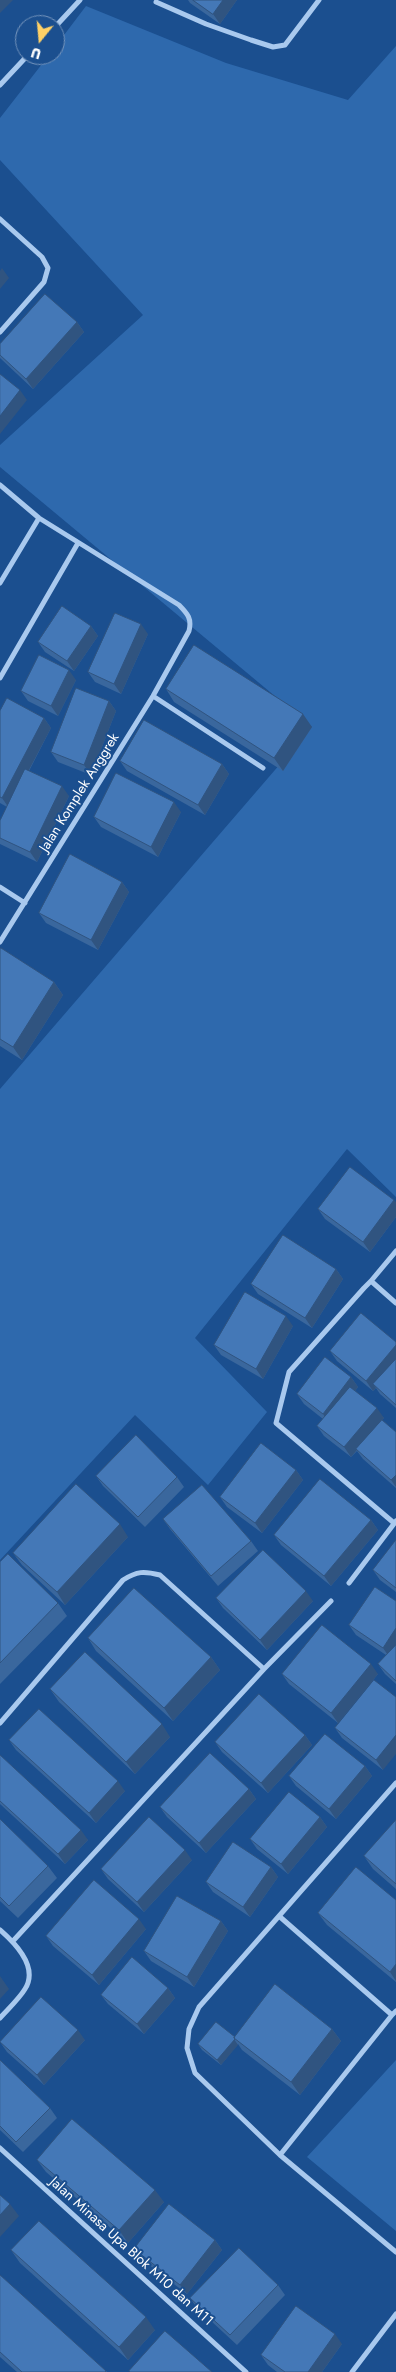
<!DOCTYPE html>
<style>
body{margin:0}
#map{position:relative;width:396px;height:2372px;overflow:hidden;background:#1b4f8f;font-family:Jost,sans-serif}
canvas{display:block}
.north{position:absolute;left:15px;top:15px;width:50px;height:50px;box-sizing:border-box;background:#1b4f8f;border:1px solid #7695bc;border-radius:50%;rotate:197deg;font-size:14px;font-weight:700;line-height:20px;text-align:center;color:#fff}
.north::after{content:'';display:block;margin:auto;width:18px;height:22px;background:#ffd166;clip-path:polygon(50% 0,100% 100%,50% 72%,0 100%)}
</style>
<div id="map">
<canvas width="396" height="2372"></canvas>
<div class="north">U</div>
</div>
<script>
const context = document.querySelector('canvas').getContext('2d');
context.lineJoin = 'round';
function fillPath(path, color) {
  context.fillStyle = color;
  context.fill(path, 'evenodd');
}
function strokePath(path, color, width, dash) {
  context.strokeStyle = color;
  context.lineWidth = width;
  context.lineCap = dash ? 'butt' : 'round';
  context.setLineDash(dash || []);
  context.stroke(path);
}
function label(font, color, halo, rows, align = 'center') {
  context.font = font + ' Jost,sans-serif';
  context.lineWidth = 4;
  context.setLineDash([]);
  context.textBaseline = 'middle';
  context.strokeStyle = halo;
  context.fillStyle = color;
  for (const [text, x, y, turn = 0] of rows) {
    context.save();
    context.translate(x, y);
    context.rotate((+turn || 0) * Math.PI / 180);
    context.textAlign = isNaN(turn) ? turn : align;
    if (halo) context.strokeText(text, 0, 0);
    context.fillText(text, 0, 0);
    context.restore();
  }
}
const green = new Path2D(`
 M86,6l140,57 122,37 48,-54v1151l-49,-48 -152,189 72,74 -59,73 -73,-70 -135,145v-471l312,-362 -312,-260v-22l143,-130 -143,-155v-42l49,-63h6v-8z
 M396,2060v171l-89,-74z`);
const minor = new Path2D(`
 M156,2l50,22 45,16 22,7 12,-2 34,-45
 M55,27l25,-27
 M0,85l28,-30
 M0,219l42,38 6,11 -4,14 -44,50
 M0,485l39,33 140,87c9,9 13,14 10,26l-36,65 -153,246
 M0,583l39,-65
 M0,678l78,-135
 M153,696l110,72
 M0,887l25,16
 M371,1281l25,-30
 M394,1523l-118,-100 13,-51 75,-84 7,-7 25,22
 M349,1583l47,-62
 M264,1669l67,-68
 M0,1723l123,-143c14,-9 21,-9 37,-5l104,94 -251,272
 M396,1783l-197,224 -10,22 -2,19 8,25 85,82 116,97
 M279,1916l113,99 4,-4
 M0,1930c15,13 39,37 25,59 -6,10 -17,20 -25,29
 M0,2148l246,224
 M280,2155l112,-140
 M352,2372l44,-58`);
const wall = new Path2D(`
 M188,0h49l-17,24 -30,-21z
 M77,322l7,10 -51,57 -33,-31v-14z
 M91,626l7,10 -24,35 -29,-19 -7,-10z
 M148,634l-27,60 -26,-12 -7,-10z
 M76,680l-18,36 -30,-15 -7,-10z
 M166,689l146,38 -29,44 -109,-69z
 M109,701l7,10 -25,64 -33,-13 -7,-10z
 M0,711l44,7 7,10 -22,43 40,25 -32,66 -37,-18v-23l7,-14 -7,-4z
 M120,761l102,3 7,10 -24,41 -78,-44z
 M181,812l-23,45 -57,-30 -7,-10z
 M122,882l7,10 -31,58 -52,-27 -7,-10z
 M0,949l54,33 9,13 -41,65 -22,-14z
 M396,1202v15l-26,35 -45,-33 -7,-10z
 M336,1269l7,10 -31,49 -54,-34 -7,-10z
 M293,1326l-30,53 -42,-24 -7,-10z
 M396,1342v66l-16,-14 -4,-6 -3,3 -36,-30 -7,-10z
 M351,1377l7,10 -3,4 29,27 -2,2 14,12v56l-33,-29 -6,-8 -6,6 -27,-21 -7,-10 6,-7 -19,-15 -7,-10z
 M296,1470l7,10 -41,53 -35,-26 -7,-10z
 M96,1476l81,1 7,10 -39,40 -42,-41z
 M163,1519l88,22 7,10 -40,35 -48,-57z
 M371,1520l7,10 -47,56 -50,-41 -7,-10z
 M128,1537l-63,68 -43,-40 -9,-12z
 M396,1540v52l-16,-12 -7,-10z
 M0,1562l58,41 9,13 -67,68z
 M216,1598l97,3 -46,49 -44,-42z
 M396,1601v83l-11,-10 -7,-10 8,-9 -30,-20 -7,-10z
 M88,1638l123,19 9,13 -47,51 -77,-70z
 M282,1674h96l-40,49 -49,-39z
 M374,1680l9,90 -41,-32 -7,-10z
 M50,1689l120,48 -35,37 -76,-72z
 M305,1735l7,10 -44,48 -46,-41 -7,-10z
 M9,1740l116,51 -29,32 -80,-73z
 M0,1755l88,85 -23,24 -65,-60z
 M365,1766l7,10 -36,43 -40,-33 -7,-10z
 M249,1789l7,10 -50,54 -39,-36 -7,-10z
 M320,1817l7,10 -39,47 -31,-25 -7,-10z
 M0,1819l48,47 9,12 -39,40 -18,-17z
 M396,1820v69l-23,-20 -9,-13z
 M192,1860l-48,52 -36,-33 -7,-10z
 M271,1867l7,10 -28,40 -37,-25 -7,-10z
 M396,1900v82l-69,-57 -9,-12z
 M221,1921l7,10 -34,56 -43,-26 -7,-10z
 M146,1929l-47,56 -46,-39 -7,-10z
 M168,1988l7,10 -31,36 -36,-30 -7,-9z
 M332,2029l9,12 -41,54 -58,-45 -4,-6 -17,21 -19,-15 -4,-6 37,-7z
 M85,2040l-41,45 -37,-33 -7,-10z
 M0,2060l50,48 7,10 -34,34 -23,-22z
 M37,2160l127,42 -36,41 -82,-71z
 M215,2240l7,10 -35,44 -46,-35 -7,-10z
 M11,2250l144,80 -27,30 -108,-97z
 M0,2275l106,96 1,1h-90l-17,-15z
 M278,2285l7,10 -48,50 -40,-37 -7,-10z
 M342,2344l-20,28h-45l-9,-7 -7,-10z`);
const shadedWall = new Path2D(`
 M0,0h13l-13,13z
 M223,0h14l-17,24 -7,-10z
 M2,268l7,10 -9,11v-18z
 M77,322l7,10 -51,57 -7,-10z
 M20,390l7,10 -27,34v-18z
 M141,624l7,10 -27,60 -7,-10z
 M91,626l7,10 -24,35 -7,-10z
 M69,670l7,10 -18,36 -7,-10z
 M109,701l7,10 -25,64 -7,-10z
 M303,714l9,13 -29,44 -9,-13z
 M44,718l7,10 -42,80 -7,-10z
 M222,764l7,10 -24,41 -7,-10z
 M62,786l7,10 -32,66 -7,-10z
 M174,802l7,10 -23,45 -7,-10z
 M122,882l7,10 -31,58 -7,-10z
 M54,982l9,13 -41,65 -9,-13z
 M394,1200l2,2v15l-26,35 -7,-10z
 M336,1269l7,10 -31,49 -7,-10z
 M286,1316l7,10 -30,53 -7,-10z
 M396,1345v19l-23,20 3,4 -3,3 -7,-10z
 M351,1377l7,10 -28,37 -7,-10z
 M377,1408l7,10 -33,39 -7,-10z
 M296,1470l7,10 -41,53 -7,-10z
 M396,1475v12l-5,-7z
 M371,1520l7,10 -47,56 -7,-10z
 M120,1524l8,13 -63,68 -8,-13z
 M306,1591l7,10 -46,49 -7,-10z
 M396,1628v21l-6,9 -7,-10z
 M211,1657l9,13 -47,51 -9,-13z
 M371,1664l7,10 -40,49 -7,-10z
 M162,1724l8,13 -35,37 -9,-12z
 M305,1735l7,10 -44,48 -7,-10z
 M396,1735v19l-13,16 -7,-10z
 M365,1766l7,10 -36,43 -7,-10z
 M118,1781l7,10 -29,32 -7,-10z
 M249,1789l7,10 -50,54 -7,-10z
 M320,1817l7,10 -39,47 -7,-10z
 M81,1830l7,10 -23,24 -7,-10z
 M185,1850l7,10 -48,52 -7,-10z
 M271,1867l7,10 -28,40 -7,-10z
 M139,1919l7,10 -47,56 -7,-10z
 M221,1921l7,10 -34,56 -7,-10z
 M396,1964v17l-6,-9z
 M0,1976l9,13 -9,10z
 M168,1988l7,10 -31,36 -7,-10z
 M332,2029l9,12 -41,54 -9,-13z
 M78,2030l7,10 -41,45 -7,-10z
 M234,2039l4,6 -17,20 -4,-5z
 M155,2190l9,12 -36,41 -9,-13z
 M10,2204l9,12 -19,21v-22z
 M215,2240l7,10 -35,44 -7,-9z
 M146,2317l9,13 -27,30 -9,-13z
 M335,2334l7,10 -20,28h-14z`);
const building = new Path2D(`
 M193,0h30l-10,14z
 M45,294l32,28 -51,57 -26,-24v-11z
 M0,374l20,16 -20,26z
 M62,606l29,20 -24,35 -29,-19z
 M115,613l26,11 -27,60 -26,-12z
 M194,645l109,69 -29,44 -108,-69z
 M39,655l30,15 -18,36 -30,-15z
 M76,688l33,13 -25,64 -33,-13z
 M7,698l37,20 -42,80 -2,-1v-86z
 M144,720l78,44 -24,41 -78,-44z
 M25,769l37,17 -32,66 -30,-14v-17z
 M116,773l58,29 -23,45 -57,-30z
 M70,854l52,28 -31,58 -52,-27z
 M1,948l53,34 -41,65 -13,-8v-90z
 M350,1167l44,33 -31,42 -45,-33z
 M283,1235l53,34 -31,49 -54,-34z
 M245,1292l41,24 -30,53 -42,-24z
 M361,1313l35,29v3l-30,36 -36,-30z
 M325,1357l26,20 -28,37 -26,-20z
 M396,1359v46l-23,-21z
 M350,1387l27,21 -33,39 -27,-21z
 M382,1420l14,12v43l-5,5 -35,-31z
 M136,1435l41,42 -39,40 -42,-41z
 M261,1443l35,27 -41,53 -35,-26z
 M320,1479l51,41 -47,56 -50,-41z
 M76,1484l44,40 -63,68 -44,-39z
 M202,1485l49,56 -40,35 -48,-57z
 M396,1540v48l-23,-18z
 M263,1550l43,41 -46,49 -44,-42z
 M8,1554l50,49 -58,60v-101z
 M375,1587l21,14v27l-13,20 -34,-23z
 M134,1588l77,69 -47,51 -76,-70z
 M322,1625l49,39 -40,49 -49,-39z
 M396,1645v36l-18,-17z
 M85,1652l77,72 -36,38 -76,-73z
 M374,1680l22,17v38l-20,25 -41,-32z
 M259,1694l46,41 -44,48 -46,-41z
 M39,1709l79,72 -29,32 -80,-73z
 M325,1734l40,32 -36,43 -40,-33z
 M210,1753l39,36 -50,54 -39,-36z
 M0,1755l81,75 -23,24 -58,-53z
 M289,1792l31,25 -39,47 -31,-25z
 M149,1817l36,33 -48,52 -36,-33z
 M0,1819l48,47 -39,40 -9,-9z
 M396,1820v64l-32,-28z
 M233,1842l38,25 -28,40 -37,-25z
 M356,1867l40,33v64l-6,8 -72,-59z
 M94,1880l45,39 -47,56 -46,-39z
 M177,1896l44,25 -34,56 -43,-26z
 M132,1957l36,31 -31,36 -36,-29z
 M275,1984l57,45 -41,53 -57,-44z
 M41,1997l37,33 -41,45 -37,-33z
 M216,2022l19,15 -1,1 1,1 -18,21 -19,-16z
 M0,2060l50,48 -34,34 -16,-16z
 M72,2119l83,71 -36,40 -82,-70z
 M0,2195l10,9 -10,11z
 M169,2204l46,36 -35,45 -46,-36z
 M39,2221l107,96 -27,30 -108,-97z
 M239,2248l39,37 -48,50 -40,-37z
 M0,2275l106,96 -1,1h-83l-22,-20z
 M296,2306l39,28 -27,38h-23l-24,-17z
 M165,2331l47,41h-82l-1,-1z`);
const streetNames = [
 ["Jalan Komplek Anggrek",80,793,-58],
 ["Jalan Minasa Upa Blok M10 dan M11",131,2252,42]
];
fillPath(green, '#2e69ad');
strokePath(minor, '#a9c9ee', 5);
fillPath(wall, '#3a679d');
fillPath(shadedWall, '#305480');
fillPath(building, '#4478b7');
strokePath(building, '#305480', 1);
label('14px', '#fff', '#1b4f8f', streetNames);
</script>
